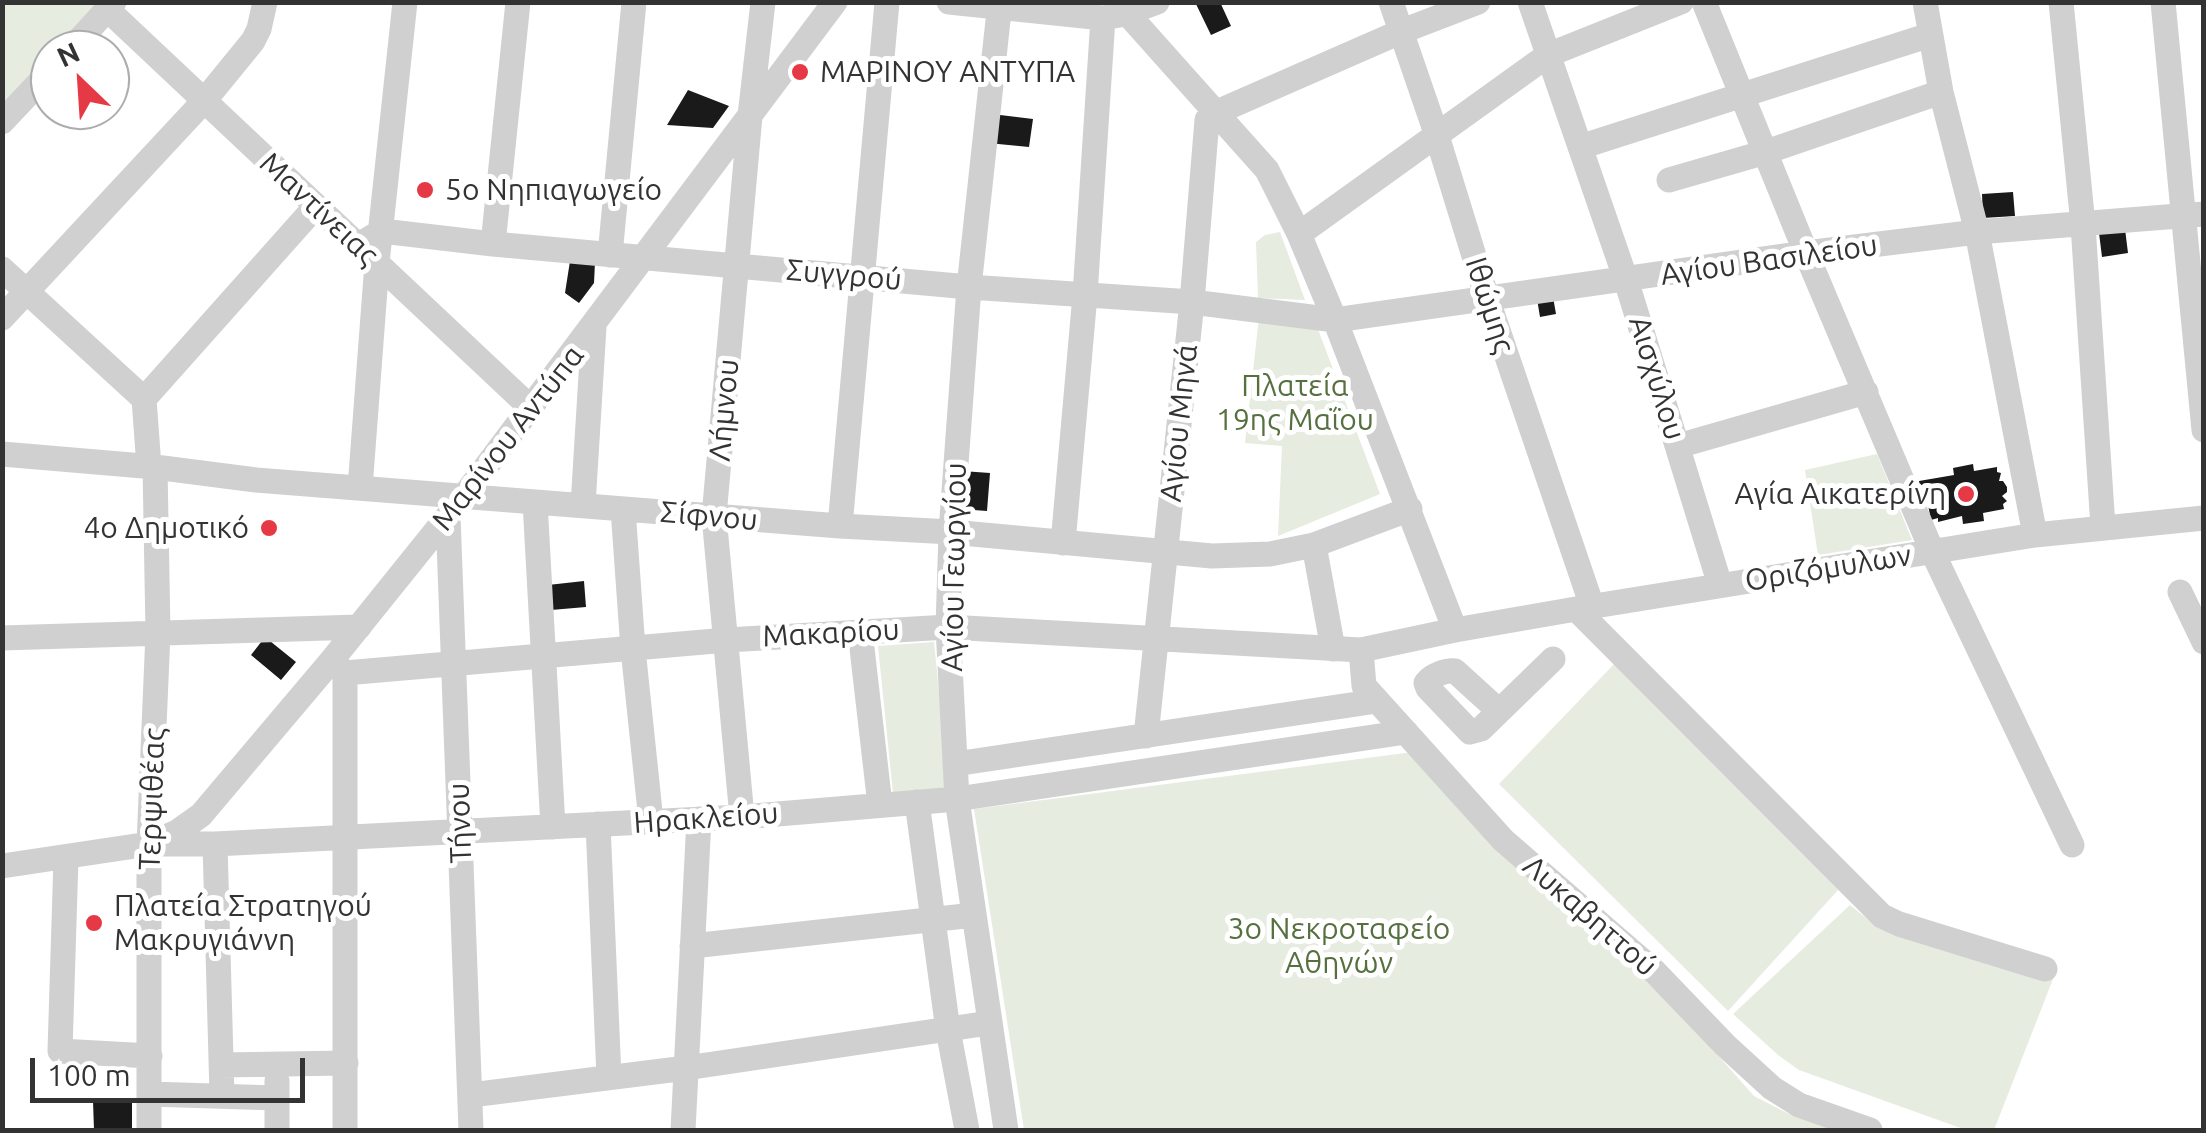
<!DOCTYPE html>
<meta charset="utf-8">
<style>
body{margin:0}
#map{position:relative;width:2206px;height:1133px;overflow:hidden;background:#fff;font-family:Ubuntu,sans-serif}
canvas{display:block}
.frame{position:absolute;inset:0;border:5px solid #333;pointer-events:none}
.north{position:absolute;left:30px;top:30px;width:100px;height:100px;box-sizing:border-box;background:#fff;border:2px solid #adadad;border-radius:50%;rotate:335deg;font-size:28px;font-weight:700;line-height:40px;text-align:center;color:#333}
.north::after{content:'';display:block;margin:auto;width:35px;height:45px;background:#e63946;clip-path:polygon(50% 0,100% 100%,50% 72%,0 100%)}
.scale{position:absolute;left:30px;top:1058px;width:275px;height:45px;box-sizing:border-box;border:5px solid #333;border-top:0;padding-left:12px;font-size:30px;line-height:35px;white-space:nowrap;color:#333;-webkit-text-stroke:8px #fff;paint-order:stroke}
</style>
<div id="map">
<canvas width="2206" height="1133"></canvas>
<div class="frame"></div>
<div class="north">N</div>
<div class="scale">100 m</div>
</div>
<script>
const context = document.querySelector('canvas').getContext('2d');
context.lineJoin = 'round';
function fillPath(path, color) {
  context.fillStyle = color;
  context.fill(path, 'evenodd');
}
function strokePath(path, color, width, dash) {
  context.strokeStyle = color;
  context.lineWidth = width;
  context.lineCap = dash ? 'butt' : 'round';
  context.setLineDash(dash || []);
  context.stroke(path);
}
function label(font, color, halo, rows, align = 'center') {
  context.font = font + ' Ubuntu,sans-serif';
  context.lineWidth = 10;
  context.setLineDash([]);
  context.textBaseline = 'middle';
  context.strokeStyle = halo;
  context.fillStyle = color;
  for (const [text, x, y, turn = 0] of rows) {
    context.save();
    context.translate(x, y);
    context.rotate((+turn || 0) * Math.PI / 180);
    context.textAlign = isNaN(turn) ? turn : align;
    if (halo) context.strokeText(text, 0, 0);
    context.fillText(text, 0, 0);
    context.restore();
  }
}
const green = new Path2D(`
 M3,3h102l-43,47h-12v13l-47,52z
 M1280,232l25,68 -47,-2 -2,-56 9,-7z
 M1259,317l57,7 64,170 -102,42 4,-90 -37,-3z
 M1877,454l35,86 -94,15 -13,-85z
 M934,642l15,148 -56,3 -15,-147z
 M1618,660l231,218 -121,133 -229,-227z
 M1413,752l241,231 100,113 35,18 55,16h-820l-50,-321z
 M1850,905l21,17 39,17 143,40 -59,151h-28l-167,-60 -21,-15 -45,-41z`);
const building = new Path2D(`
 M1195,2h25l11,24 -20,9z
 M688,90l41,16 -16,22 -46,-3z
 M992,114l41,5 -4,28 -41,-4z
 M2013,192l2,24 -32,2 -1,-24z
 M2125,229l3,24 -26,4 -3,-24z
 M570,261l25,1 -1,21 -15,20 -14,-10z
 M1553,297l3,17 -16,3 -3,-18z
 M1973,464l1,7 23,-4v5l4,1 -2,8h4l4,6v5l-5,4 5,5 -4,3 1,5 -21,4 1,8 -21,3 -1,-8 -24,6v-4l-7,2 -6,-30 -4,1 -2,-10 35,-6 -1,-7z
 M962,471l28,2 -3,38 -27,-2z
 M584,581l2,26 -35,3 -3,-25z
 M265,637l31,25 -15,18 -30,-25z
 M132,1100v30h-38l-1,-29z`);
const minor = new Path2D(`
 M949,2l154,16 22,-4 32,-12
 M1000,2l-31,285 -18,245 -3,95 9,172 49,331
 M1117,2l150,168 32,64 36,86 120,310
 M1391,2l46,134 50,162 105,308
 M1530,2l96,278 94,305
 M1704,2l102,251 126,298 140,294
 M1925,2l16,90 36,140 58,303
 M2061,2l22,223 20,302
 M2163,2l41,428
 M108,10l423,398
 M70,50l44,-48
 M2,122l48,-51
 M1580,147l350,-112
 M1669,180l97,-28 175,-60
 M1299,234l249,-179 133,-53
 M493,244l25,-242
 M357,246l25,-15 111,13 476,43 223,15 143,18 471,-67 171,-21 227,-18
 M610,255l24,-253
 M2,269l142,130
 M2,318l202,-217 49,-60 6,-12 6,-27
 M144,399l172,-193
 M144,399l5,68
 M1678,446l188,-54
 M2,454l153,13 101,13 584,46 111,6 261,24 58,-2 44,-9 96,-36
 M360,488l17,-225 28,-261
 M535,502l18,325
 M583,505l11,-178
 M623,509l10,140 18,172
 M448,516l23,614
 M840,526l47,-524
 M1063,543l22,-248 18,-277
 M1314,545l19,104
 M2180,592l24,50
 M1576,609l306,307 17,8 146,45
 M860,631l20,174
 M2,638l357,-11
 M1361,650l3,36 139,154 150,130 72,75 47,43 27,17 71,25
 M332,660l13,13 382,-33 221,-13 413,23 94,-20 121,-21 459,-74 169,-17
 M345,673v457
 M1499,711l-44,-40c-9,-1 -23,4 -29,12l2,5 42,44 11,-3 72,-70
 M1146,736l46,-434 15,-182 8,-7 185,-81 78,-30
 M955,764l422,-63
 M917,802l31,228 19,100
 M742,817l-28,-301 36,-400 13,-114
 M598,824l11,253
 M154,842l23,-10 24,-17 131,-155 132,-164 371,-494
 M215,844l7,251
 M66,858l-6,193 90,5
 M2,866l147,-22h66l527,-27 215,-18 449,-67
 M692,946l282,-31
 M222,1065l124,-2
 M149,1094l127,4
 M471,1095l215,-27 303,-45
 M149,1130v-286l9,-211 -3,-166
 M277,1130v-49
 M683,1130l16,-311`);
const markers = [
 [800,72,10,"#e63946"],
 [425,190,10,"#e63946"],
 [1966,494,10,"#e63946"],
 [269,528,10,"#e63946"],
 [94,923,10,"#e63946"]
];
const poiNames = [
 ["ΜΑΡΙΝΟΥ ΑΝΤΥΠΑ",820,72],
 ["5ο Νηπιαγωγείο",445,190],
 ["Αγία Αικατερίνη",1946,494,"right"],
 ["4ο Δημοτικό",249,528,"right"],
 ["Πλατεία Στρατηγού",114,906],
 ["Μακρυγιάννη",114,940]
];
const streetNames = [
 ["Μαντίνειας",319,209,43],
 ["Αγίου Βασιλείου",1769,260,-8],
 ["Συγγρού",844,275,5],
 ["Ιθώμης",1490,305,72],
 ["Αισχύλου",1657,378,73],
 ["Λήμνου",724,410,-85],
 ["Αγίου Μηνά",1179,423,-84],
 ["Μαρίνου Αντύπα",508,438,-52],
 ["Σίφνου",709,516,5],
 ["Αγίου Γεωργίου",954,567,-89],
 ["Οριζόμυλων",1828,568,-9],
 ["Μακαρίου",831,633,-3],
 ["Τερψιθέας",152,799,-88],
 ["Ηρακλείου",706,818,-4],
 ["Τήνου",460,823,-92],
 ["Λυκαβηττού",1590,916,41]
];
const parkNames = [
 ["Πλατεία",1295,386],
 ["19ης Μαΐου",1295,420],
 ["3ο Νεκροταφείο",1339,929],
 ["Αθηνών",1339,963]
];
fillPath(green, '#e6ecdf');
fillPath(building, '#1a1a1a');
strokePath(minor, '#d0d0d0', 25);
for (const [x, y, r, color] of markers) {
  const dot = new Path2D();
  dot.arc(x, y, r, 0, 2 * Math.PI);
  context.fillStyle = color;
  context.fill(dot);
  strokePath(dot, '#fff', 4);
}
label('30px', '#333', '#fff', poiNames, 'left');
label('30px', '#333', '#fff', streetNames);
label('30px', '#56703f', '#fff', parkNames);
</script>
